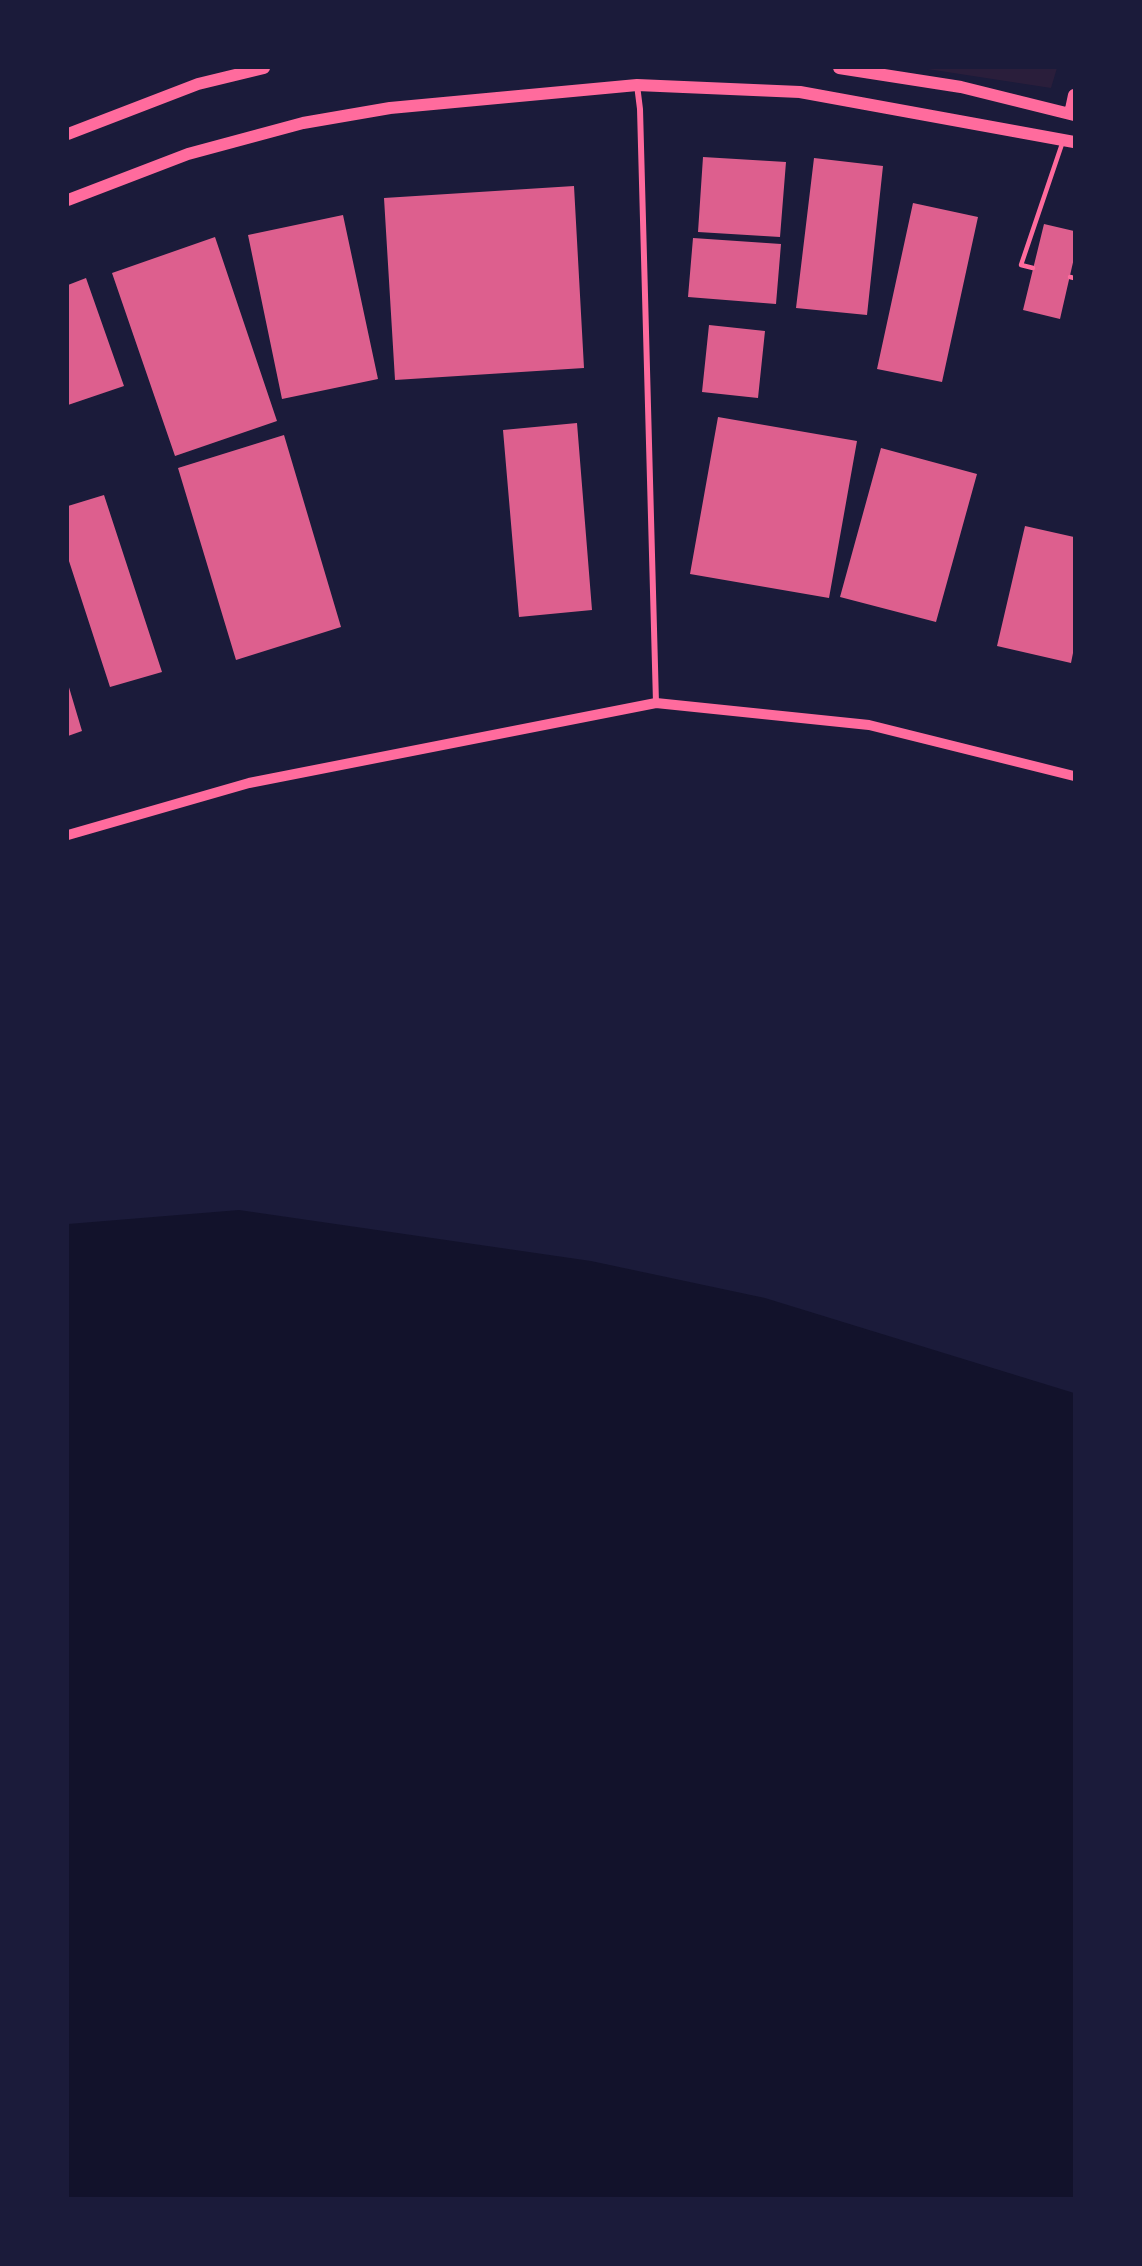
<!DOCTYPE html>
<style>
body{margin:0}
#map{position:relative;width:1142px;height:2266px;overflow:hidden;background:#1b1b3a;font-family:Ubuntu,sans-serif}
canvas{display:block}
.frame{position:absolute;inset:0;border:69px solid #1b1b3a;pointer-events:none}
</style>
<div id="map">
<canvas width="1142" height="2266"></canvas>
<div class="frame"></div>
</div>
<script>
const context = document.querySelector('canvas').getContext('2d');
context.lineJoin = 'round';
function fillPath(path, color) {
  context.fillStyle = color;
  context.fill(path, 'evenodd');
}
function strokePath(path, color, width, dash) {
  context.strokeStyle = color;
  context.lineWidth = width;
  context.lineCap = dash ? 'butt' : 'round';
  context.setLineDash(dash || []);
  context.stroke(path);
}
const green = new Path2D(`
 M921,68h136l-6,20z`);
const water = new Path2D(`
 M239,1210l352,51 174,37 309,95v805h-1006v-974z`);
const building = new Path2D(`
 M703,157l83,5 -6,75 -82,-5z
 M814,158l69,8 -16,149 -71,-7z
 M574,186l10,182 -189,12 -11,-182z
 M913,203l65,14 -36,165 -65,-13z
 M343,215l35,164 -96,20 -34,-164z
 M1044,224l30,7v27l-14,61 -37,-9z
 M215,237l62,184 -102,35 -63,-183z
 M693,238l88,6 -5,60 -88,-7z
 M86,278l38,108 -56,19v-120z
 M709,325l56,6 -7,67 -56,-6z
 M718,417l139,24 -28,157 -139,-24z
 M577,423l15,187 -73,7 -16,-187z
 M284,435l57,192 -105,33 -58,-192z
 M881,448l96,26 -41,148 -96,-25z
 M104,495l58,177 -52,15 -42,-129v-52z
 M1025,526l49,11v111l-3,15 -74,-17z
 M68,684l14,47 -14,5z`);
const service = new Path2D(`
 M1033,268l-12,-3 42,-124
 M1070,277l4,1`);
const minor = new Path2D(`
 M637,85l3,24 16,594`);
const tertiary = new Path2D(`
 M68,835l181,-52 407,-80 213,22 205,51`);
const secondary = new Path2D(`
 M839,68l122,19 113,28
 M1070,114l4,-19
 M68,134l130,-50 66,-16
 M68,200l120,-46 115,-31 87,-15 247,-23 163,7 274,50`);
fillPath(green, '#2a1e3b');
fillPath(water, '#12122b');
fillPath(building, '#dd5f8e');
strokePath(service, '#ff6b9d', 4.5);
strokePath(minor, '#ff6b9d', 6);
strokePath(tertiary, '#ff6b9d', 10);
strokePath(secondary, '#ff6b9d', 12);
</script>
